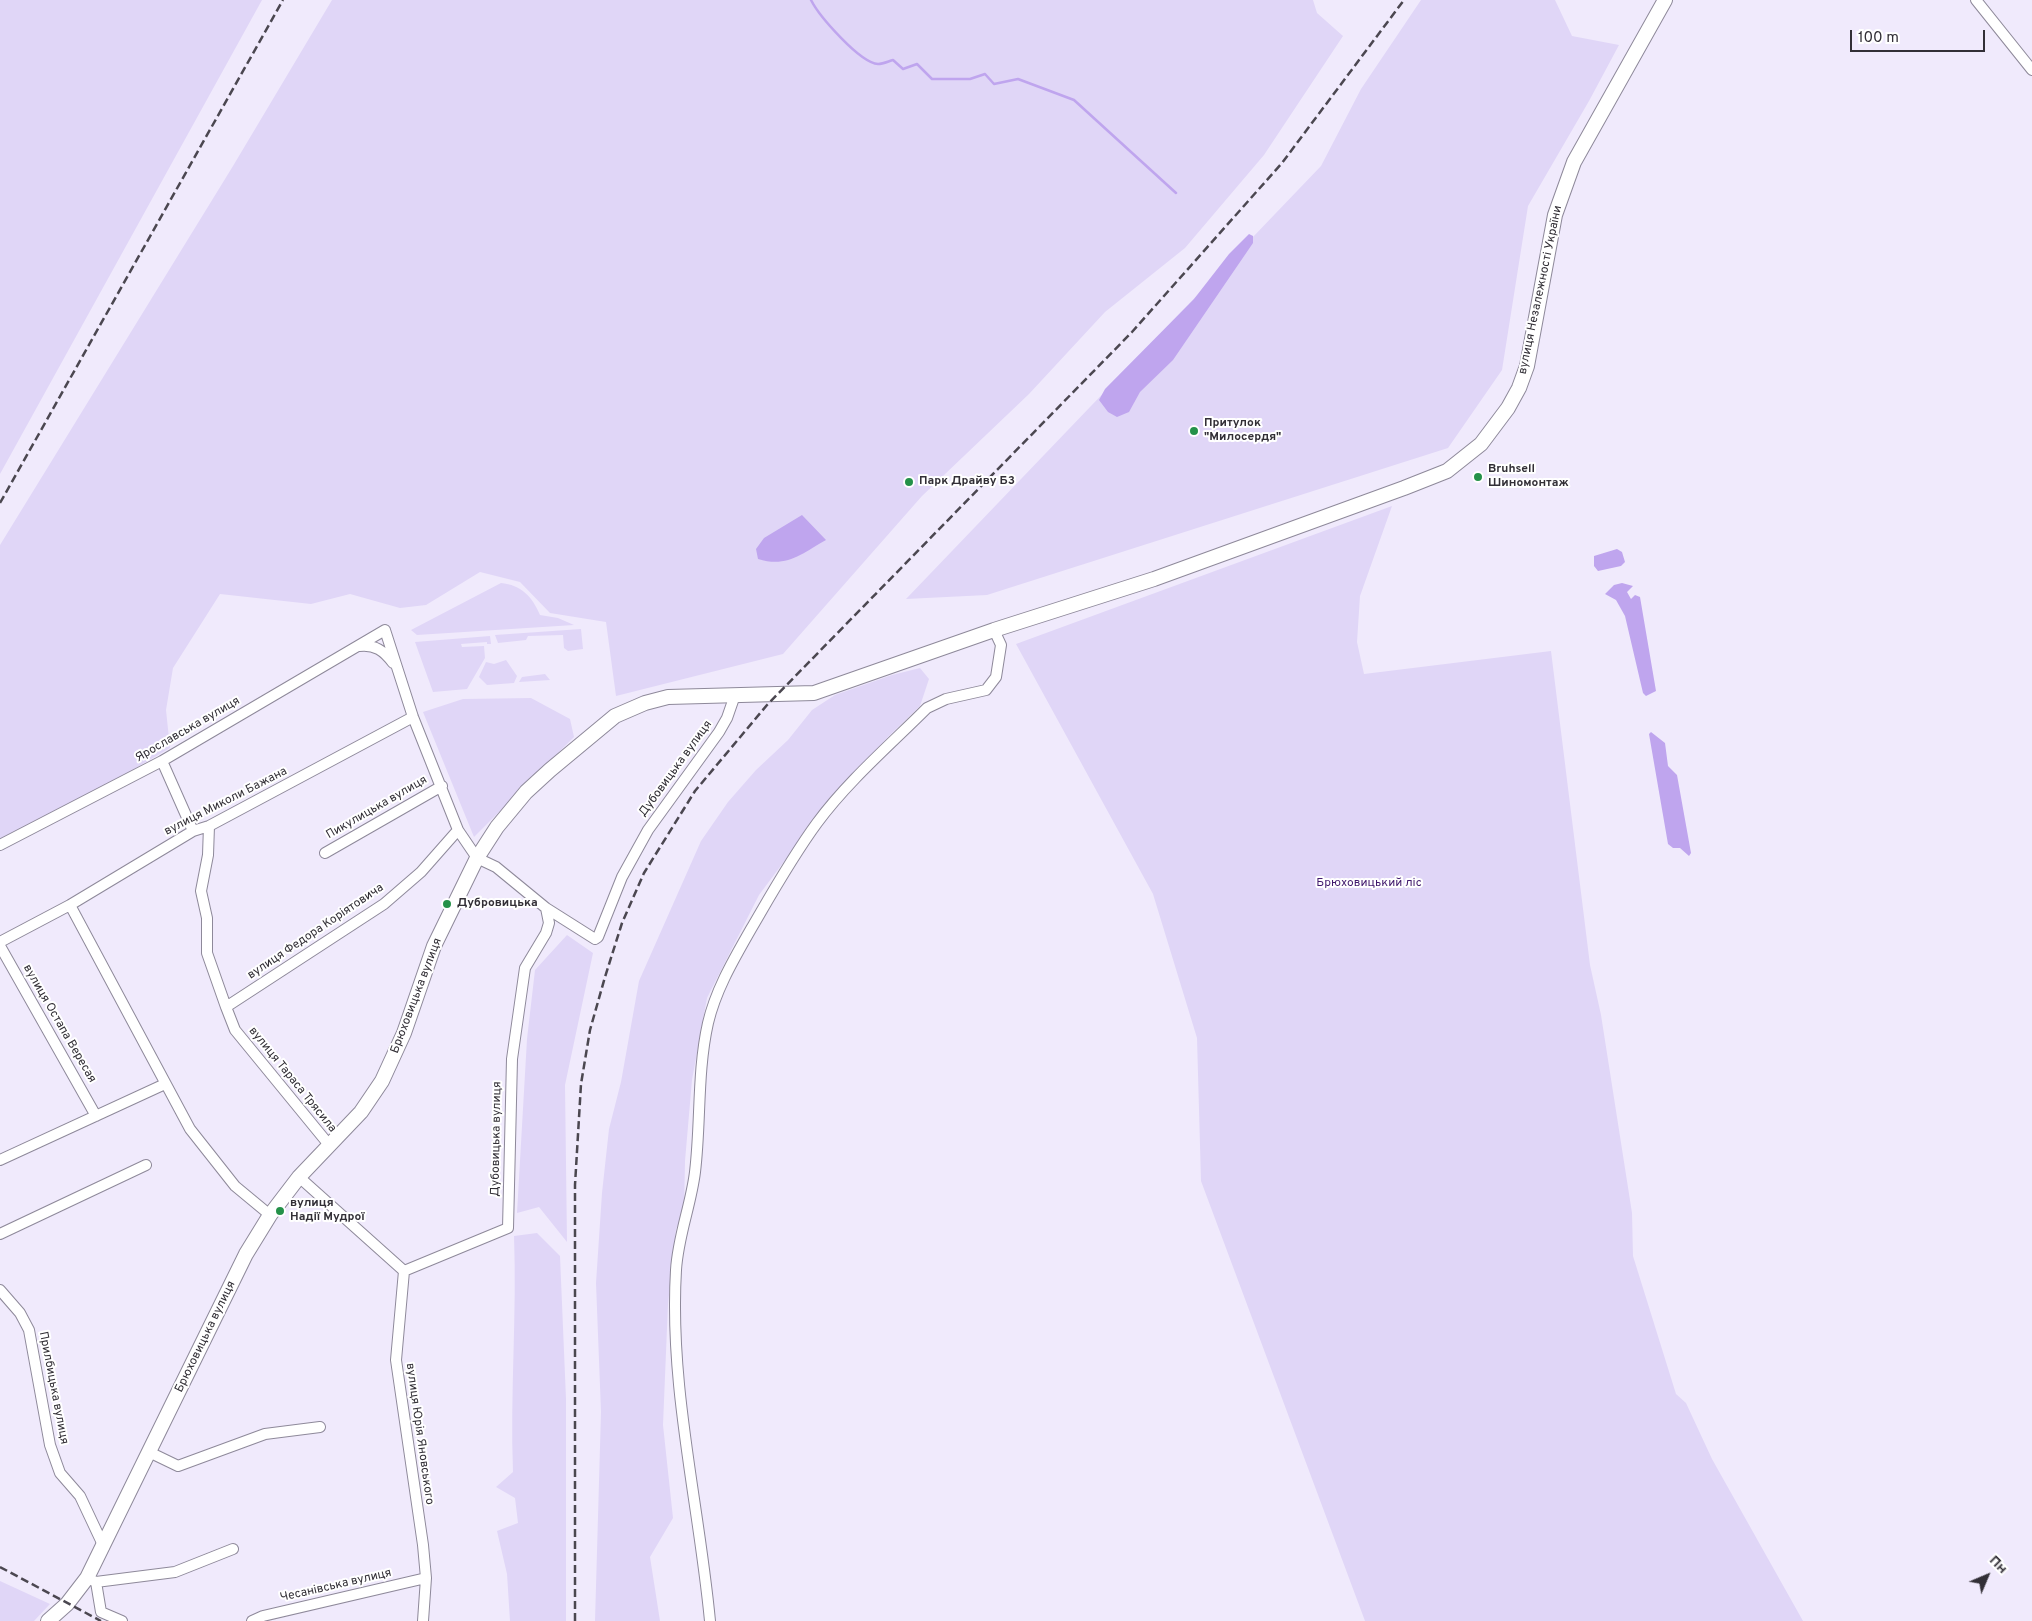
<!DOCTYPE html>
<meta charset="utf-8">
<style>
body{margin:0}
#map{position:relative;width:2032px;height:1621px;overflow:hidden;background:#f0eafc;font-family:Overpass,sans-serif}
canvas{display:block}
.north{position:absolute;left:1962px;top:1551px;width:50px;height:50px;-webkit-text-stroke:4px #fff;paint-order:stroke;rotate:45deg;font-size:14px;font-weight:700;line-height:20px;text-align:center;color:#322f36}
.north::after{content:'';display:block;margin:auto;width:18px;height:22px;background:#322f36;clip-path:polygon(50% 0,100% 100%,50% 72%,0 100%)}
.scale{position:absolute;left:1850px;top:30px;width:135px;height:22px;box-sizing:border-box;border:2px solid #322f36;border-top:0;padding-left:6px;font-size:15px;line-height:18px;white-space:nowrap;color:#322f36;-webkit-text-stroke:4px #fff;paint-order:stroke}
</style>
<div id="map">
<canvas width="2032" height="1621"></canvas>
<div class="north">Пн</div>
<div class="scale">100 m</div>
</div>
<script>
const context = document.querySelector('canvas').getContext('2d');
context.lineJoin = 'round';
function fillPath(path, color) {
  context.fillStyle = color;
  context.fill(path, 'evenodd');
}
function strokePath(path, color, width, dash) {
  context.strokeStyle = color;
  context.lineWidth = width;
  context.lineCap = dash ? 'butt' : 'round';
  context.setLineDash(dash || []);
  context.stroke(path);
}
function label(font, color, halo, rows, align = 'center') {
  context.font = font + ' Overpass,sans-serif';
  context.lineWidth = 4;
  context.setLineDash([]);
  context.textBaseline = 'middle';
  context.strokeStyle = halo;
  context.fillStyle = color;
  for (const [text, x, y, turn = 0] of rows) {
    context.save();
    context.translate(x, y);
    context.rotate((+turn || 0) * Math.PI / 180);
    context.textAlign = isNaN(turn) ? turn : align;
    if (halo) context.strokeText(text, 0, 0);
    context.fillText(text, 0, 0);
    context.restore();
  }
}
const green = new Path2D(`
 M0,0h262l-262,474z
 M332,0h981l4,13 26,23 -79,119 -79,93 -80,64 -76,82 -107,102 -139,158 -167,42 -10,-74 -56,-9 -30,-31 -40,-10 -54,33 -26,3 -50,-14 -39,10 -91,-10 -47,74 -7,42 4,38 -101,59 -69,36v-298l233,-379z
 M1421,0h134l17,36 47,9 -30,56 -61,105 -26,164 -54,78 -461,147 -81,4 415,-433 40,-77z
 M1392,506l-32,90 -3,46 7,32 187,-23 39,314 11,50 31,198 1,43 43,138 10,9 26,56 91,162h-438l-164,-440 -4,-143 -44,-144 -137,-250z
 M501,583c20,2 31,13 39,32l18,3 16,7 -157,10 -6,-5z
 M581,629l2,20 -15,2 -4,-3 -1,-13 -35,1 -2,4 -28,3 -3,-8z
 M490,636l1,8h-4v-2l-26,2 1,3 22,-1 1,12 -18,31 -34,3 -18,-50z
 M506,660l11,16 -3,7 -27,2 -8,-8 7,-15 8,2z
 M920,668l9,11 -9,27 -32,31 -64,71 -65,87 -52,103 -15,82 -7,81 -1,50 -8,18 -8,75 -5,121 10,93 -23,39 10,64h-65l6,-209 -5,-129 6,-90 7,-64 12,-47 18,-101 62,-140 27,-39 28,-32 32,-30 24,-30 23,-15 57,-20z
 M545,674l5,6 -31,2 3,-5z
 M531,698l39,21 4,18 -100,100 -51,-125 40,-13z
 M567,935l26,18 -28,132 2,157 -28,-35 -22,6 10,-174 8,-69z
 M537,1233l23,23 6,143v222h-56l-3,-47 -10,-43 21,-8 -3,-25 -19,-11 17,-15c-3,-79 4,-157 1,-236z
 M0,1581l50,23 -16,17h-34z`);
const water = new Path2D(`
 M1249,234l4,2v7l-80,117 -33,32 -11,20 -12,5 -9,-5 -9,-12 6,-11 89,-90 35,-45z
 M802,515l24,25c-25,14 -39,28 -68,19l-2,-10 8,-11z
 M1617,549l5,3 3,10 -4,4 -23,5 -4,-5v-10z
 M1622,583l11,3 -6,6 4,7 4,-4 5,2 16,94 -10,5 -3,-3 -18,-77 -9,-16 -11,-6 9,-9z
 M1651,732l14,11 3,23 9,9 14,78 -2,3 -9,-8h-7l-5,-4 -19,-110z`);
const stream = new Path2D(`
 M811,0c8,16 49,63 67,64 5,0 11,-3 15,-4l10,9 14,-5 15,15h38l15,-5 9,10 24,-5 56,21 102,93`);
const minor = new Path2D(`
 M1976,0l56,70
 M359,646c16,-2 25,5 34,17
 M162,761l31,70
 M209,826l-1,29 -7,36 6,27v35l19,54 9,23 95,116
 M0,845l162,-84 223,-131 28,87 45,113 19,28 19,9 50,41 49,31 3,-2 24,-60 26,-47 71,-98 8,-14 8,-23
 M325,853l117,-67
 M70,905l120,224 45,57 35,29
 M0,942l70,-37 123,-74 16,-5 204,-109
 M0,946l96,170
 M226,1007l158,-103 37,-32 37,-42
 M0,1160l165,-76
 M299,1177l105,94 -8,89 27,185 3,33 -3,43
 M0,1234l146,-69
 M404,1271l104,-43 4,-169 13,-91 21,-35 3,-10 -3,-15
 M0,1290l20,23 9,17 21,115 10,28 20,23 24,51
 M149,1452l29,14 87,-32 55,-7
 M87,1578l9,4 79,-10 58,-23
 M96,1582l5,30 21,9
 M252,1621l11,-5 163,-38
 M710,1621c-11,-117 -41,-234 -34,-351 2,-34 15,-65 19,-98 6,-50 2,-100 13,-149 8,-34 26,-64 43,-94 21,-36 41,-72 66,-106 31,-42 73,-78 110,-115l19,-9 40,-9 10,-13 5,-32 -7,-15`);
const secondary = new Path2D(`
 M48,1621l19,-17 20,-26 159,-324 24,-39 29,-38 62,-65 21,-31 22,-48 30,-87 43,-88 20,-31 29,-35 24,-22 65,-54 30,-13 23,-6 146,-4 180,-63 160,-51 250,-91 43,-17 34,-27 27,-36 11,-20 8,-22 28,-151 19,-53 91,-162`);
const rail = new Path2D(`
 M0,503l283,-503
 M0,1567l101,54
 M575,1621v-436l6,-101 9,-54 15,-53 17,-54 22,-50 51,-82 72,-86 365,-373 150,-169 122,-163`);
const markers = [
 [1194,431,5,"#249149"],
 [1478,477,5,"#249149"],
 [909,482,5,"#249149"],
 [447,904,5,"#249149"],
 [280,1211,5,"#249149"]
];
const streetNames = [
 ["вулиця Незалежності України",1541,290,-78],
 ["Ярославська вулиця",188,730,-30],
 ["Дубовицька вулиця",676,769,-54],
 ["вулиця Миколи Бажана",226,802,-27],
 ["Пикулицька вулиця",377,808,-30],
 ["вулиця Федора Коріятовича",316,932,-34],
 ["Брюховицька вулиця",417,996,-69],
 ["вулиця Остапа Вересая",59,1024,60],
 ["вулиця Тараса Трясила",292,1080,51],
 ["Дубовицька вулиця",497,1139,-89],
 ["Брюховицька вулиця",206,1337,-64],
 ["Прилбицька вулиця",53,1388,79],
 ["вулиця Юрія Яновського",419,1434,82],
 ["Чесанівська вулиця",336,1586,-13]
];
const poiNames = [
 ["Притулок",1204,424],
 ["\"Милосердя\"",1204,438],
 ["Bruhsell",1488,470],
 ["Шиномонтаж",1488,484],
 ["Парк Драйву Б3",919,482],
 ["Дубровицька",457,904],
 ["вулиця",290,1204],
 ["Надії Мудрої",290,1218]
];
const parkNames = [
 ["Брюховицький ліс",1369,884]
];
fillPath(green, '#e0d6f7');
fillPath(water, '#bfa5ee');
strokePath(stream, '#bfa5ee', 2.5);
strokePath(minor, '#8e899a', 12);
strokePath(secondary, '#8e899a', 16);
strokePath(minor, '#fff', 10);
strokePath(secondary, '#fff', 14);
strokePath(rail, '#4b4750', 2.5, [8, 4]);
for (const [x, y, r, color] of markers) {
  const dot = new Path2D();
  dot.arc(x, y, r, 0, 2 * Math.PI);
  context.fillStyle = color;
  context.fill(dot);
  strokePath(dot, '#fff', 2);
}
label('12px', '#322f36', '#fff', streetNames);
label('bold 12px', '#322f36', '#fff', poiNames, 'left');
label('12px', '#411a6d', '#fff', parkNames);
</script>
